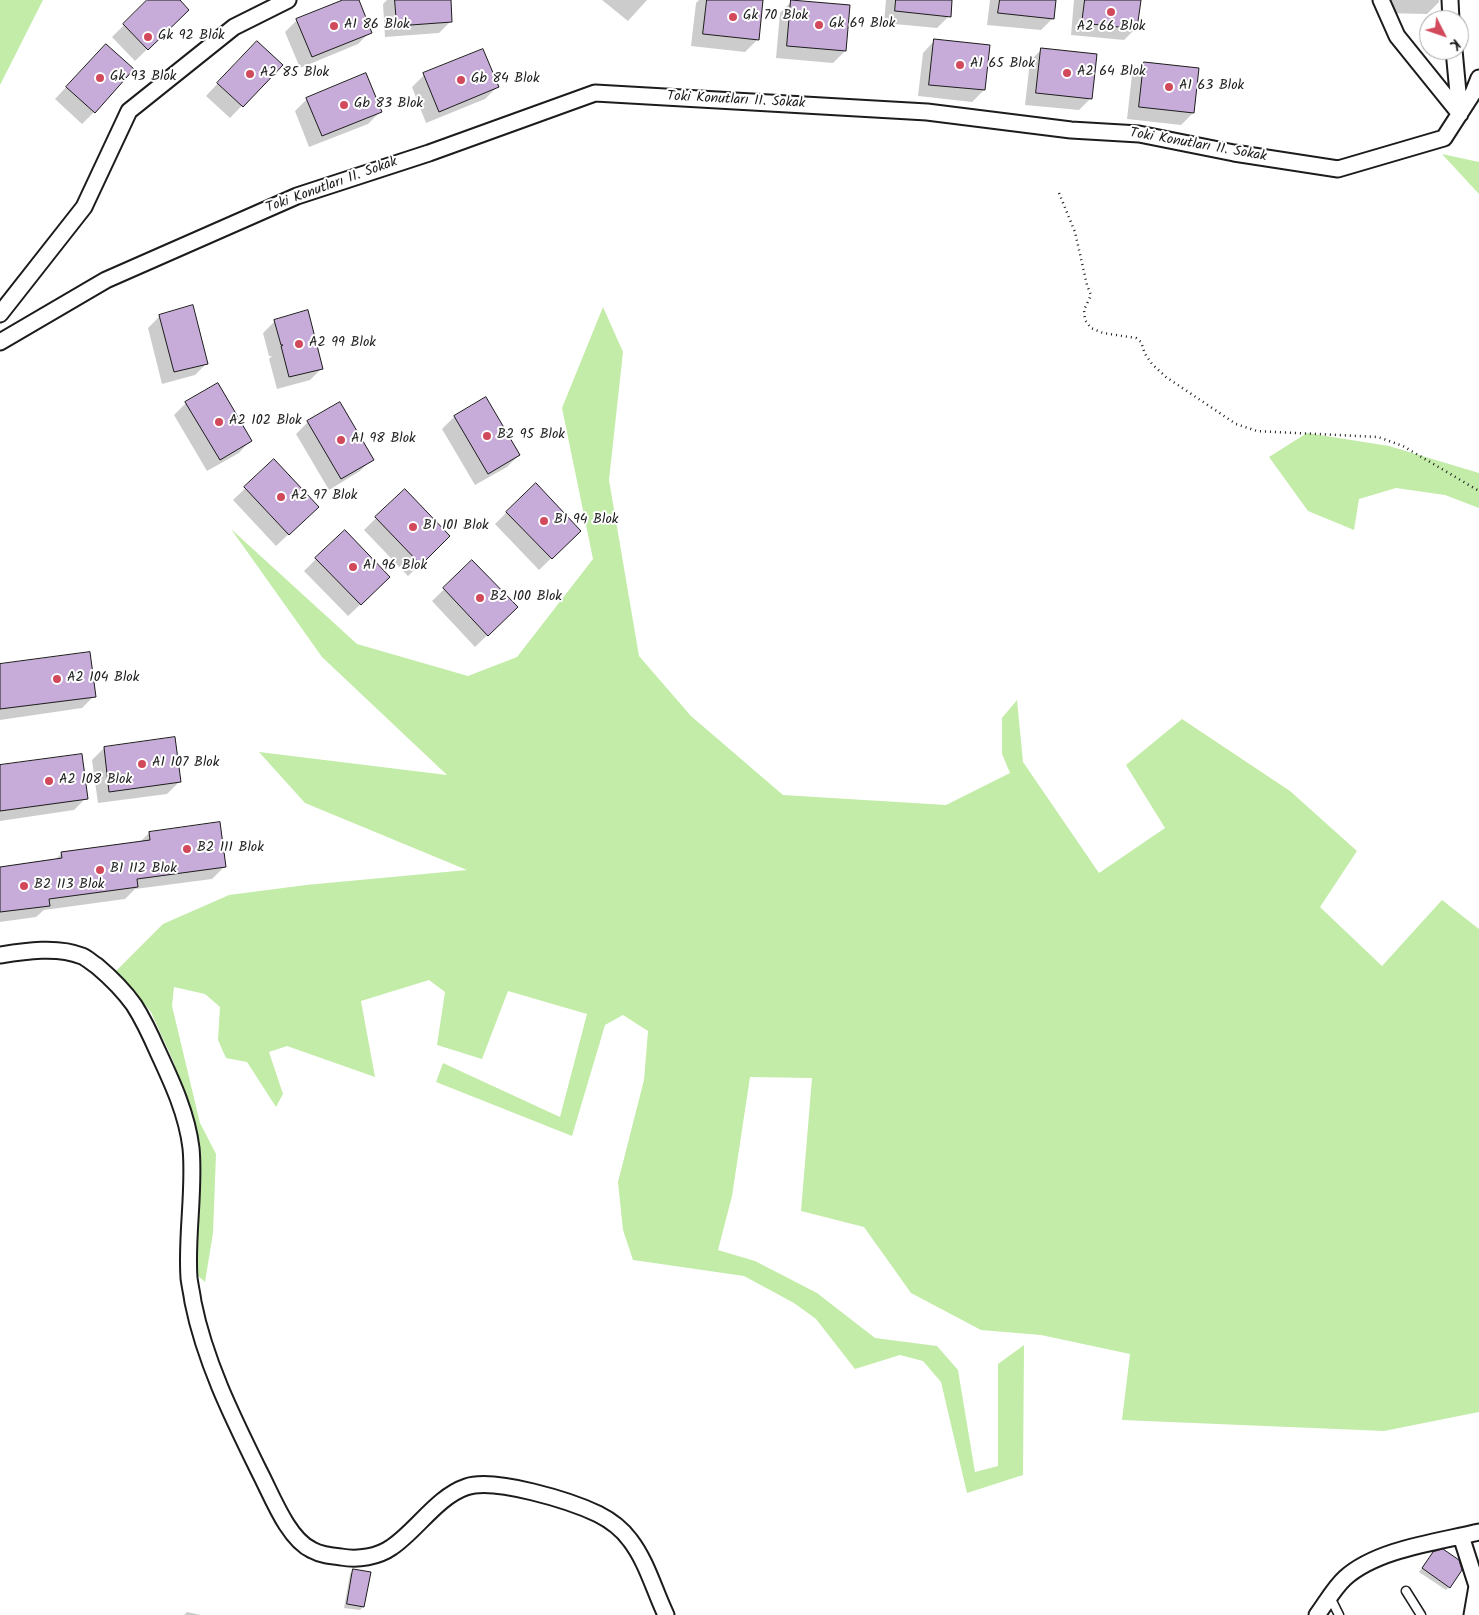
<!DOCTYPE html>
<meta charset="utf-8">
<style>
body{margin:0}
#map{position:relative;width:1479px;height:1615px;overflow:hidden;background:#fff;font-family:Kalam,sans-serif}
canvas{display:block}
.north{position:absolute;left:1419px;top:10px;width:50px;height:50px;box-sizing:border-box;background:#fff;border:1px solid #a4a4a4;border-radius:50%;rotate:131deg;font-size:14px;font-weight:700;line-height:20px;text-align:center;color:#1c1c1c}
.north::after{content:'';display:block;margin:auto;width:18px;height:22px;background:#d1495b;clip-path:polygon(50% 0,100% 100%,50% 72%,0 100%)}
</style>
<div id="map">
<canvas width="1479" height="1615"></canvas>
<div class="north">K</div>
</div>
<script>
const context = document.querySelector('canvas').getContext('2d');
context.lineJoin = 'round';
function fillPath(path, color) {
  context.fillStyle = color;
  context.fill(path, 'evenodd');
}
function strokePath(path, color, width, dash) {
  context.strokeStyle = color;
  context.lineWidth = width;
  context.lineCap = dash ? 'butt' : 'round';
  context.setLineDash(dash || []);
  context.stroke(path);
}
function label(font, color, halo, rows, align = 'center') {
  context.font = font + ' Kalam,sans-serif';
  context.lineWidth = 4;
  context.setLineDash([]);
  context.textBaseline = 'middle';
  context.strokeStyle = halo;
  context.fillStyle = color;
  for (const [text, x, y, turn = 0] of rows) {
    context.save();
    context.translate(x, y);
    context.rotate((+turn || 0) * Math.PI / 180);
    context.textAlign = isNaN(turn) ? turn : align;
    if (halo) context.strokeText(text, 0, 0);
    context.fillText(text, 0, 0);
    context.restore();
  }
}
const green = new Path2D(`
 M0,0h43l-43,85z
 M1442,154l37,8v32z
 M603,307l20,45 -14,128 30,176 52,60 92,79 163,10 64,-32 -8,-19v-36l15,-18 6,62 76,111 66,-45 -39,-63 56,-46 108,72 67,60 -37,56 62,59 60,-66 37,29v483l-95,19 -262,-11 8,-66 -89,-19 -60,-5 -70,-37 -47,-66 -63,-16 11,-133 -62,-1 -18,119 -14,54 37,11 62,32 58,45 62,8 21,24 17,102 23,-6v-102l26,-19 -1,130 -56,18 -26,-111 -18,-21 -23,-6 -45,14 -39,-50 -22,-16 -50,-27 -111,-16 -10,-30 -5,-48 26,-102 4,-49 -25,-16 -18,10 -33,111 -136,-54 7,-19 117,54 27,-103 -79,-23 -26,68 -45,-14 8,-53 -16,-12 -68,21 14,76 -88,-31 -18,6 14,42 -7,13 -29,-45 -21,-4 -8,-18 2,-33 -15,-13 -31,-7 -2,19 28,117 16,31 -3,79 -8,49 -8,-7 2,-125 -25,-87 -23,-51 -35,-41 47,-47 66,-29 77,-10 161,-15 -162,-67 -46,-51 188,23 -125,-118 -91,-128 126,115 111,32 49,-19 76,-98 -31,-151z
 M1307,433l82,13 90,27v35l-34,-13 -49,-7 -37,11 -5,31 -46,-19 -39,-54z`);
const shadow = new Path2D(`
 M149,0h29l9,10 -52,51 -23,-24z
 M346,0h11l13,32 -12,12 -58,24 -15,-36 12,-12z
 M387,0h63l1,21 -12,12 -54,4 -2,-33z
 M602,0h45l-19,21z
 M699,0h63l-5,40 -12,12 -54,-6 5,-43z
 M886,0h65l-2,16 -12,12 -53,-5z
 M990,0h65l-2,18 -12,12 -54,-5z
 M1074,0h65l-3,28 -12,12 -53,-5z
 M1383,0h56v2l-12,12 -44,-1z
 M792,1l53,50 -12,12 -57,-5 4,-45z
 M935,40l49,50 -12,12 -54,-6 5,-43z
 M1042,49l49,49 -12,12 -54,-5 5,-44z
 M245,54l36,11 -51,53 -24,-22z
 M94,57v55l-12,12 -27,-25z
 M1144,63l49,50 -12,12 -54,-6 5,-44z
 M424,75l73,12 -12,12 -59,24 -14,-36z
 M307,99l73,13 -12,12 -59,23 -14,-36z
 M160,316l47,47 -12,12 -33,9 -14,-56z
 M275,321l47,47 -12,12 -33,9 -8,-30 3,-3h-3l-6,-23z
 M486,399l33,56 -12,12 -32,18 -33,-56 12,-12z
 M186,403l64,38 -11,12 -32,18 -33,-56z
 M308,422l64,37 -12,12 -31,19 -33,-56z
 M274,461l31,58 -29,27 -43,-46z
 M507,512l60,31 -28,27 -44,-46z
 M376,518l61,30 -29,28 -44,-46z
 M316,559l61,30 -29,27 -44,-45z
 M472,562l32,57 -29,28 -43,-46z
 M0,666l94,30 -12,12 -82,12z
 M104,748l75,34 -12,12 -69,9 -6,-43z
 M0,768l86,30 -12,12 -74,11z
 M149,833l75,34 -12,12 -77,10 -10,10 -81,11 -8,7 -36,5v-54l55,-8 7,-7 77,-10z
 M1433,1553l16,34 -3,3 -27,-18z
 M353,1570l10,37 -3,3 -16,-2 6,-34z
 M187,1612l14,3h-17z`);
const building = new Path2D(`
 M147,0h33l9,10 -41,40 -25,-26z
 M343,0h16l13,33 -60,24 -16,-38z
 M395,0h56l1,22 -55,4z
 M707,0h56l-4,40 -56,-6z
 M791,0l59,5 -4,46 -59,-5z
 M896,0h56l-1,17 -56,-6z
 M1000,0h56l-2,19 -56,-6z
 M1085,0h56l-4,29 -55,-6z
 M934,39l56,6 -5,45 -56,-5z
 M257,41l26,24 -40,42 -26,-24z
 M106,44l28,25 -39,44 -29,-26z
 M1041,48l56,6 -5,45 -56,-6z
 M483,49l16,38 -60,25 -16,-39z
 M1144,62l55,6 -5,45 -55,-6z
 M366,73l16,39 -60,24 -16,-38z
 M193,305l15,59 -34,8 -15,-57z
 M308,310l15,59 -34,8 -8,-31 2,-1h-2l-7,-25z
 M218,383l34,58 -32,19 -35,-58z
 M486,397l34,58 -32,19 -34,-58z
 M340,402l34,58 -33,19 -34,-58z
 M274,459l45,48 -30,28 -45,-48z
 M536,483l45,48 -29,28 -46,-47z
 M405,489l45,47 -29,29 -46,-48z
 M345,530l45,47 -29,28 -46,-47z
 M472,560l46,47 -30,29 -45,-48z
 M90,652l6,45 -96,12v-45z
 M175,737l6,45 -72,10 -5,-45z
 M82,754l6,45 -88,12v-46z
 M220,822l6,45 -89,12 1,8 -89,12 1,7 -50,6v-45l62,-9 -1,-6 89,-12 -1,-8z
 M1443,1549l16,11 3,10 -12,18 -28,-20 11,-16z
 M353,1569l18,3 -7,35 -17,-3z`);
const path = new Path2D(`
 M1059,193l16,39 12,53 4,10 -7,15 1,10 6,8 12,5 33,5 5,4 4,12 7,10 14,13 70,47 21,7 121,6 25,9 76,45`);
const service = new Path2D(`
 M1406,1591l15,24
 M1330,1597l9,18`);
const minor = new Path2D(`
 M1381,0l16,36 63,78
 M1450,0l1,20
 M1454,50l6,64
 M0,314l84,-107 45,-96 105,-84 54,-27
 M0,342l106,-62 191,-84 132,-43 166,-60 332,19 144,18 68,4 95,19 104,16 106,-31 29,-45 6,-15
 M0,955c25,-4 58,-9 82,1 5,2 10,7 15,10 13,11 27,25 37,39 9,14 17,31 24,47 14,30 29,62 33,96 4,42 -5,88 -2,130 1,8 3,16 4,24 12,60 40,116 67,171 12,23 28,66 52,77 9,5 19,6 29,7 17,3 37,0 51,-10 25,-17 45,-50 74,-60 28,-10 105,14 132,27 12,6 24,15 32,26 17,22 24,50 36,75
 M1461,1536l16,50 -5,29
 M1317,1615c9,-12 17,-27 28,-37 32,-29 93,-36 134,-46`);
const markers = [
 [1111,12,5,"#d1495b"],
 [733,17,5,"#d1495b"],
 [819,25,5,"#d1495b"],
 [334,26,5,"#d1495b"],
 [148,37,5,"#d1495b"],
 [960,65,5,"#d1495b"],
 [1067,73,5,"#d1495b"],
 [250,74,5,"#d1495b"],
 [100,78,5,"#d1495b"],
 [461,80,5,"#d1495b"],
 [1169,87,5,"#d1495b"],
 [344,105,5,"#d1495b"],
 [299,344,5,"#d1495b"],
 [219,422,5,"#d1495b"],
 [487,436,5,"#d1495b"],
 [341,440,5,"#d1495b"],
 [281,497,5,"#d1495b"],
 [544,521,5,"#d1495b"],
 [413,527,5,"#d1495b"],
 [353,567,5,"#d1495b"],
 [480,598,5,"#d1495b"],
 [57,679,5,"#d1495b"],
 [142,764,5,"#d1495b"],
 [49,781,5,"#d1495b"],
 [187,849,5,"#d1495b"],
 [100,870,5,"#d1495b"],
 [24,886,5,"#d1495b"]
];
const poiNames = [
 ["Gk 70 Blok",743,17],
 ["Gk 69 Blok",829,25],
 ["A1 86 Blok",344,26],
 ["A2 66 Blok",1111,28,"center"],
 ["Gk 92 Blok",158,37],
 ["A1 65 Blok",970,65],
 ["A2 64 Blok",1077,73],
 ["A2 85 Blok",260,74],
 ["Gk 93 Blok",110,78],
 ["Gb 84 Blok",471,80],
 ["A1 63 Blok",1179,87],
 ["Gb 83 Blok",354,105],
 ["A2 99 Blok",309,344],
 ["A2 102 Blok",229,422],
 ["B2 95 Blok",497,436],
 ["A1 98 Blok",351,440],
 ["A2 97 Blok",291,497],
 ["B1 94 Blok",554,521],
 ["B1 101 Blok",423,527],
 ["A1 96 Blok",363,567],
 ["B2 100 Blok",490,598],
 ["A2 104 Blok",67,679],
 ["A1 107 Blok",152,764],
 ["A2 108 Blok",59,781],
 ["B2 111 Blok",197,849],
 ["B1 112 Blok",110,870],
 ["B2 113 Blok",34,886]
];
const streetNames = [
 ["Toki Konutları 11. Sokak",736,101,3],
 ["Toki Konutları 11. Sokak",1198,146,10],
 ["Toki Konutları 11. Sokak",332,186,-20]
];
fillPath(green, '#c3eca8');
fillPath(shadow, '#0003');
fillPath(building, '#c7abd8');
strokePath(building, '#1c1c1c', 1);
strokePath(service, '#1c1c1c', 11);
strokePath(minor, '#1c1c1c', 19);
strokePath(path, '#1c1c1c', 2.5, [1, 4]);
strokePath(service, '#fff', 8);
strokePath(minor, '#fff', 15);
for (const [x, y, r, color] of markers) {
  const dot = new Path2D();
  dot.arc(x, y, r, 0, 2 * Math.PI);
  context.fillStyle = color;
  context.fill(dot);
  strokePath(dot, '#fff', 2);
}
label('14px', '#1c1c1c', '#fff', poiNames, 'left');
label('14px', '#1c1c1c', '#fff', streetNames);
</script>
